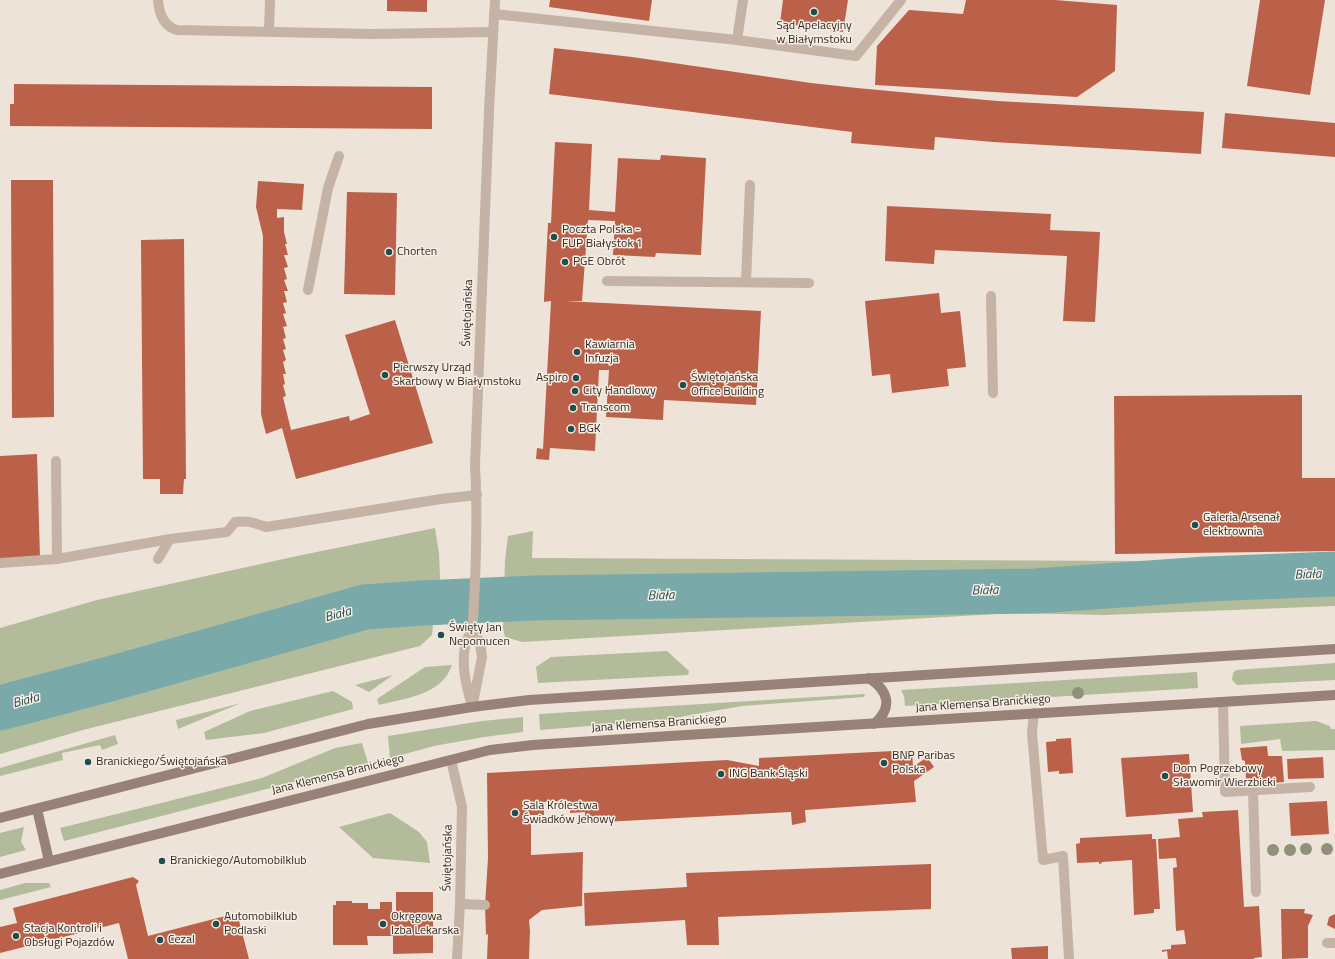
<!DOCTYPE html>
<meta charset="utf-8">
<style>
body{margin:0}
canvas{display:block;background:#eee3d8}
</style>
<canvas width="1335" height="959"></canvas>
<script>
const context = document.querySelector('canvas').getContext('2d');
context.lineJoin = 'round';
function fillPath(path, color) {
  context.fillStyle = color;
  context.fill(path, 'evenodd');
}
function strokePath(path, color, width, dash) {
  context.strokeStyle = color;
  context.lineWidth = width;
  context.lineCap = dash ? 'butt' : 'round';
  context.setLineDash(dash || []);
  context.stroke(path);
}
function label(font, color, halo, rows, align = 'center') {
  context.font = font + ' "Titillium Web",sans-serif';
  context.lineWidth = 3;
  context.setLineDash([]);
  context.textBaseline = 'middle';
  context.strokeStyle = halo;
  context.fillStyle = color;
  for (const [text, x, y, turn = 0] of rows) {
    context.save();
    context.translate(x, y);
    context.rotate((+turn || 0) * Math.PI / 180);
    context.textAlign = isNaN(turn) ? turn : align;
    if (halo) context.strokeText(text, 0, 0);
    context.fillText(text, 0, 0);
    context.restore();
  }
}
const green = new Path2D(`
 M435,528l4,25 2,48 -21,14 22,-10 -1,20h-8l-1,10 -12,11 -337,84 -83,24v-126l97,-28 200,-44z
 M533,531l-1,27 803,4v44l-230,9 -92,-2 -491,29 -17,-5 -2,-9 2,-68 3,-24z
 M667,651l22,20 -1,4 -150,8 -2,-16 15,-10z
 M1335,663v17l-98,5 -5,-5 1,-7 3,-3z
 M452,665c-10,30 -46,33 -73,40l-2,-6 48,-32z
 M1197,672l1,16 -293,18 -1,-10 -3,-6z
 M393,675l-24,17 -14,-7z
 M333,691l19,11 1,7 -89,24 -58,7 -2,-8 46,-21z
 M864,694l1,2 -1,1 -122,9 -79,14 -123,10 -1,-16z
 M241,703l-63,26 -2,-9z
 M523,717v15l-39,5 -50,9 -44,12 -2,-22 94,-15z
 M1316,721l14,5 1,3h4v21l-53,1 -2,-12 -39,5 -1,-18z
 M115,735l3,9 -16,6 -2,-5 -38,8 1,7 -63,16v-8z
 M362,743l6,20 -304,78 -4,-13 202,-50 73,-30z
 M390,813l29,19 8,10 3,21 -57,-5 -34,-31z
 M24,827l-3,15 5,8 -26,7v-24z
 M25,883h24l2,4 -51,13v-10z`);
const river = new Path2D(`
 M0,708l113,-30 252,-71 57,-4 111,-5 503,-7 170,-12 129,-5`);
const building = new Path2D(`
 M387,0h40v12l-40,-1z
 M550,0h102l-3,21 -100,-14z
 M783,0h65l-5,32 -63,-9z
 M966,0h89l62,5 -2,66 -38,26 -202,-12 2,-39 32,-36 54,4z
 M1260,0h65l-15,95 -63,-9z
 M554,48l78,9 179,26 46,5 140,13 207,11 -3,42 -208,-12 -58,-5 -1,13 -83,-7 1,-11 -303,-38z
 M14,84l418,3v42l-422,-3v-22h4z
 M1225,113l110,10v34l-113,-9z
 M555,142l37,2 -3,66 26,2 3,-54 42,2 1,-5 45,3 -5,97 -45,-2 -1,4 -42,-2 2,-34 -27,-1 -6,81h-17l196,10 -5,94 -92,-5 -1,20 -57,-3 3,-47h-10l-4,81 -45,-3 -1,12 -13,-1 1,-11 6,1 8,-148 -7,1v-3l4,-75v-1h3z
 M11,180h42l1,237 -42,1z
 M258,181l46,3 -2,26 -25,-1v9l7,-1v15l3,12h-2l3,11h-4l4,12 -4,1 3,11 -3,1 4,11h-4l3,11 -4,1 3,10 -3,1 4,12 -4,1 3,11 -3,1 3,10 -3,1 3,10 -3,2 3,12h-3l2,10 -2,1 3,11 -3,1 8,33 58,-14 1,5 20,-7 -25,-79 50,-15 38,123 -137,36 -14,-51 -16,6 -5,-20 2,-178 -7,-29z
 M347,192l50,1 -2,102 -51,-1z
 M887,206l164,8 -1,16 50,2 -5,90 -32,-1 4,-65 -132,-6 -1,14 -49,-3z
 M184,239l2,240h-2l-1,15h-23v-15h-17l-2,-239z
 M939,293l2,20 19,-2 6,56 -19,2 2,17 -57,7 -2,-19 -18,2 -7,-75z
 M1302,395v83h33v73l-220,3 -1,-158z
 M37,454l3,104 -40,2v-104z
 M1071,738l2,35 -14,1v-3l-11,1 -2,-30 10,-1v-2z
 M1267,746l1,10h14l2,26 -33,3 -5,-6 -1,-18 -3,-1 -2,-12z
 M912,750l1,17 14,-10 7,10 -20,14 2,21 -111,8 1,12 -14,3 -1,-13 -206,11v-11l-15,1v-12l-26,1v13h-13v40l52,-3 -1,54 -40,4 -13,10 1,11 -1,28h-42l1,-25 -2,1 -1,-30 3,-47 -1,-85 240,-13 32,6v-8z
 M1189,754l4,58 -67,5 -5,-59z
 M1323,757l1,21 -36,1 -1,-20z
 M1327,801l2,33 -38,2 -2,-33z
 M1238,810l6,97 15,-1 3,51 -8,1v1h-86l-1,-8 -5,1v-2l9,-1v-4l15,-1 -2,-14 -8,1 -3,-63 4,-1 -1,-9 -17,1 -1,-20 22,-2 -2,-18 25,-2 -1,-5z
 M1152,834v5h4l4,70h-6v4l-20,2 -2,-55 -30,2v1l-3,1v-2l-22,1 -1,-19 4,-1v-5z
 M931,864v45l-213,8 1,28h-32l-2,-25 -100,6 -1,-33 103,-6 -1,-14z
 M133,877l6,4 -3,4 12,51 89,-23 12,46h-121l-9,-36 -119,30v-26l17,-4 -4,-15z
 M396,892h37v61l-40,1v-18h-26l1,9h-35v-40h3v-4h16v2h16v6h12v-7h12v10h4z
 M1281,909h24l-1,4 9,2 -5,11v32l-26,1z
 M1335,914v15l-8,-4 2,-8z
 M1048,946v13h-36l-1,-11z`);
const service = new Path2D(`
 M494,14l243,26 6,-40
 M737,40l119,16 45,-56
 M607,281l202,2
 M746,282l4,-97
 M308,290l20,-102 11,-32
 M991,296l2,97
 M56,461l1,98
 M158,559l12,-20
 M0,563l57,-4 113,-20 57,-7 8,-10c13,-2 19,1 31,5l175,-28 36,-4
 M1223,702l2,90 85,-5
 M1034,713l-2,20 11,127 20,-4 6,103
 M1253,790l3,102
 M460,904l25,1
 M1327,943h8`);
const minor = new Path2D(`
 M158,0c1,13 5,26 19,30l196,4 120,-2
 M269,32l1,-32
 M451,760l11,47 -2,97 -3,55`);
const tertiary = new Path2D(`
 M473,703l9,-46 -2,-14 -7,-16
 M472,707c-5,-20 -11,-39 -7,-60 1,-9 8,-16 8,-26 3,-51 5,-103 2,-155l14,-355 6,-111`);
const secondary = new Path2D(`
 M869,678c20,13 24,30 5,46
 M37,809l12,52
 M0,818l368,-94 104,-17 57,-7 806,-51
 M0,874l490,-124 43,-5 137,-9 665,-41`);
const trees = [
 [1078,693],
 [1306,849],
 [1327,849],
 [1273,850],
 [1290,850]
];
const markers = [
 [814,12,4,"#1f4e50"],
 [554,237,4,"#1f4e50"],
 [389,252,4,"#1f4e50"],
 [565,262,4,"#1f4e50"],
 [577,352,4,"#1f4e50"],
 [385,375,4,"#1f4e50"],
 [576,378,4,"#1f4e50"],
 [683,385,4,"#1f4e50"],
 [575,391,4,"#1f4e50"],
 [573,408,4,"#1f4e50"],
 [571,429,4,"#1f4e50"],
 [1195,525,4,"#1f4e50"],
 [441,635,4,"#1f4e50"],
 [88,762,4,"#1f4e50"],
 [884,763,4,"#1f4e50"],
 [721,774,4,"#1f4e50"],
 [1165,776,4,"#1f4e50"],
 [515,813,4,"#1f4e50"],
 [162,861,4,"#1f4e50"],
 [216,924,4,"#1f4e50"],
 [383,924,4,"#1f4e50"],
 [16,936,4,"#1f4e50"],
 [160,940,4,"#1f4e50"]
];
const poiNames = [
 ["Sąd Apelacyjny",814,26,"center"],
 ["w Białymstoku",814,40,"center"],
 ["Poczta Polska -",562,230],
 ["FUP Białystok 1",562,244],
 ["Chorten",397,252],
 ["PGE Obrót",573,262],
 ["Kawiarnia",585,345],
 ["Infuzja",585,359],
 ["Pierwszy Urząd",393,368],
 ["Skarbowy w Białymstoku",393,382],
 ["Aspiro",568,378,"right"],
 ["Świętojańska",691,378],
 ["Office Building",691,392],
 ["City Handlowy",583,391],
 ["Transcom",581,408],
 ["BGK",579,429],
 ["Galeria Arsenał",1203,518],
 ["elektrownia",1203,532],
 ["Święty Jan",449,628],
 ["Nepomucen",449,642],
 ["BNP Paribas",892,756],
 ["Polska",892,770],
 ["Branickiego/Świętojańska",96,762],
 ["Dom Pogrzebowy",1173,769],
 ["Sławomir Wierzbicki",1173,783],
 ["ING Bank Śląski",729,774],
 ["Sala Królestwa",523,806],
 ["Świadków Jehowy",523,820],
 ["Branickiego/Automobilklub",170,861],
 ["Automobilklub",224,917],
 ["Podlaski",224,931],
 ["Okręgowa",391,917],
 ["Izba Lekarska",391,931],
 ["Stacja Kontroli i",24,929],
 ["Obsługi Pojazdów",24,943],
 ["Cezal",168,940]
];
const streetNames = [
 ["Świętojańska",468,313,-88],
 ["Jana Klemensa Branickiego",983,704,-4],
 ["Jana Klemensa Branickiego",659,724,-4],
 ["Jana Klemensa Branickiego",338,775,-14],
 ["Świętojańska",448,858,-89]
];
const waterNames = [
 ["Biała",1308,575,-2],
 ["Biała",985,591,-1],
 ["Biała",661,596,-1],
 ["Biała",338,615,-15],
 ["Biała",26,701,-15]
];
fillPath(green, '#b2bc9a');
strokePath(river, '#7aa9a9', 45);
fillPath(building, '#bc6149');
strokePath(service, '#c5b3a6', 10);
strokePath(minor, '#c5b3a6', 10);
strokePath(tertiary, '#c5b3a6', 10);
strokePath(secondary, '#988277', 10);
context.fillStyle = '#909179';
for (const [x, y] of trees) {
  context.beginPath();
  context.arc(x, y, 6, 0, 2 * Math.PI);
  context.fill();
}
for (const [x, y, r, color] of markers) {
  const dot = new Path2D();
  dot.arc(x, y, r, 0, 2 * Math.PI);
  context.fillStyle = color;
  context.fill(dot);
  strokePath(dot, '#f7eee4', 1.5);
}
label('12px', '#322926', '#f7eee4', poiNames, 'left');
label('12px', '#322926', '#f7eee4', streetNames);
label('italic 13px', '#1f4e50', '#f7eee4', waterNames);
</script>
